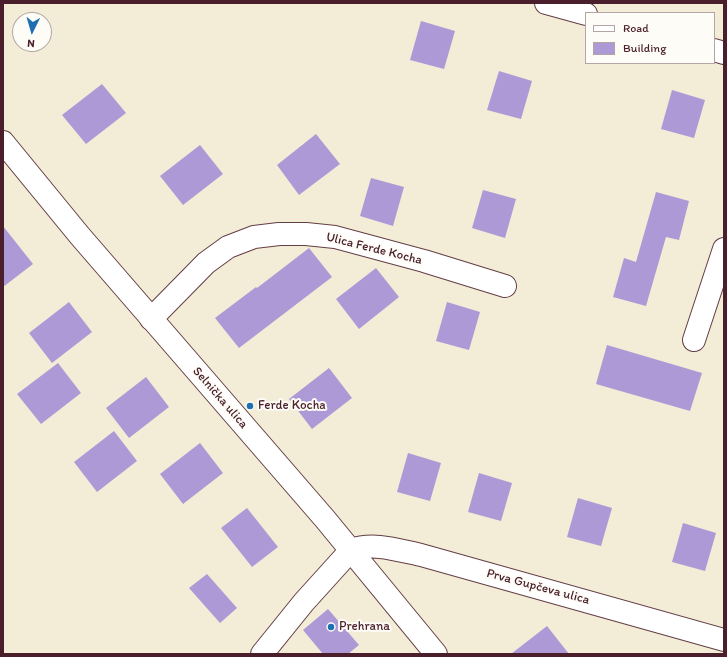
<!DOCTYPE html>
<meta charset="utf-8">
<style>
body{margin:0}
#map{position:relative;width:727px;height:657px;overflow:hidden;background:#f3ecd6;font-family:Itim,sans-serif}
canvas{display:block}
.frame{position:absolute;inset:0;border:4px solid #4a1f2b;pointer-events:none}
.legend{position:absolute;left:585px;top:12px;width:130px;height:52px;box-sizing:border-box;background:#fdfcf7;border:1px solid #b5a4a5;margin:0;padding:5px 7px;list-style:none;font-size:12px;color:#4a1f2b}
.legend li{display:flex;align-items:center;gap:8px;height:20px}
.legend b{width:20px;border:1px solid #b5a4a5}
.north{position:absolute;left:12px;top:12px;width:40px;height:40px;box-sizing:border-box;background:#fdfcf7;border:1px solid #b5a4a5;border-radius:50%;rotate:185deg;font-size:11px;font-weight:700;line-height:16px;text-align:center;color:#4a1f2b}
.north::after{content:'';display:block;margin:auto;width:14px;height:18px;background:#1f6fb2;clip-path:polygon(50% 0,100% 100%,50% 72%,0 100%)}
</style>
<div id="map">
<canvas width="727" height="657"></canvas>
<div class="frame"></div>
<ul class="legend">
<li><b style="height:5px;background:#fff"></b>Road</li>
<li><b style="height:11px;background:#ae99d7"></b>Building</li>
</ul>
<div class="north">N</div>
</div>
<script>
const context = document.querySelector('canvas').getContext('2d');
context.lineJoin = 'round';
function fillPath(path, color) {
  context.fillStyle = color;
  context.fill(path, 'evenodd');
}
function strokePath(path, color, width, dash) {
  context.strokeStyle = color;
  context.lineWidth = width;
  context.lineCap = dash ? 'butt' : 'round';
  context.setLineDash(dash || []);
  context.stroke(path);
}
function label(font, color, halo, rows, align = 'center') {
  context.font = font + ' Itim,sans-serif';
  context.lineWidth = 4;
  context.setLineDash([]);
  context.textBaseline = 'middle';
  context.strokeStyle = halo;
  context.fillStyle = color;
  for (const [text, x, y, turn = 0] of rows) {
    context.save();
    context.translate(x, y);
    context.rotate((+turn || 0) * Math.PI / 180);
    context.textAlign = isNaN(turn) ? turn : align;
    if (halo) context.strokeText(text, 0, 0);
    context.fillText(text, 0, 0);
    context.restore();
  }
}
const building = new Path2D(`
 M421,21l34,10 -11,38 -34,-9z
 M499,71l33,10 -11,38 -34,-9z
 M102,84l24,29 -40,31 -24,-29z
 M672,90l33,10 -11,38 -33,-9z
 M316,134l24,30 -41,31 -22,-30z
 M200,145l23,29 -40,31 -23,-29z
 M371,178l33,9 -11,39 -33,-10z
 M483,190l33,9 -11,39 -33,-10z
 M656,192l33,9 -10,39 -13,-3 -20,69 -33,-9 11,-39 12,4z
 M3,226l30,38 -30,23z
 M309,248l23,29 -93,71 -24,-30 41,-31 1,1z
 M376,268l23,29 -40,32 -23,-30z
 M69,302l23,30 -40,31 -23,-30z
 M447,302l33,10 -11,38 -33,-9z
 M607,345l95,28 -12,38 -94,-27z
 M58,363l23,30 -40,31 -24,-30z
 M329,368l23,30 -40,31 -23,-30z
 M146,377l23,30 -40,31 -23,-30z
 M114,431l23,30 -40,31 -23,-30z
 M200,443l23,30 -40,31 -23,-30z
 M408,453l33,10 -11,38 -33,-9z
 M479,473l33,10 -11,38 -33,-9z
 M578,498l34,10 -11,38 -34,-9z
 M247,508l31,39 -26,20 -31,-39z
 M683,523l33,10 -11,38 -33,-9z
 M207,574l30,34 -17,15 -31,-35z
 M328,609l31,36 -11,9h-25l-20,-24z
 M547,626l22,28h-58z`);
const minor = new Path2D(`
 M546,3l40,11
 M714,50l10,3
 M151,319l55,-56 22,-16 26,-10 25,-3h27l29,3 89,24 81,25
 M694,340l30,-91
 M262,654l42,-52 47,-52`);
const tertiary = new Path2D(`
 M3,142l77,94 245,283 111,135
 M351,550c23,-8 46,0 70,5l303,85`);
const markers = [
 [250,406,4,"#1f6fb2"],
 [331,627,4,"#1f6fb2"]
];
const streetNames = [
 ["Ulica Ferde Kocha",374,249,14],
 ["Selnička ulica",220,398,49],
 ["Prva Gupčeva ulica",538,587,15]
];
const poiNames = [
 ["Ferde Kocha",258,406],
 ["Prehrana",339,627]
];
fillPath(building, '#ae99d7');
strokePath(minor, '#633e45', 24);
strokePath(tertiary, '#633e45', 24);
strokePath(minor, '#fff', 22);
strokePath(tertiary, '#fff', 22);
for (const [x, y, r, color] of markers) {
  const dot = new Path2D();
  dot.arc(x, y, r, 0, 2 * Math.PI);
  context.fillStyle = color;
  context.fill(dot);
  strokePath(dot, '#fdfcf7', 1.5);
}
label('13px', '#4a1f2b', '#fdfcf7', streetNames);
label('13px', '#4a1f2b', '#fdfcf7', poiNames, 'left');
</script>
